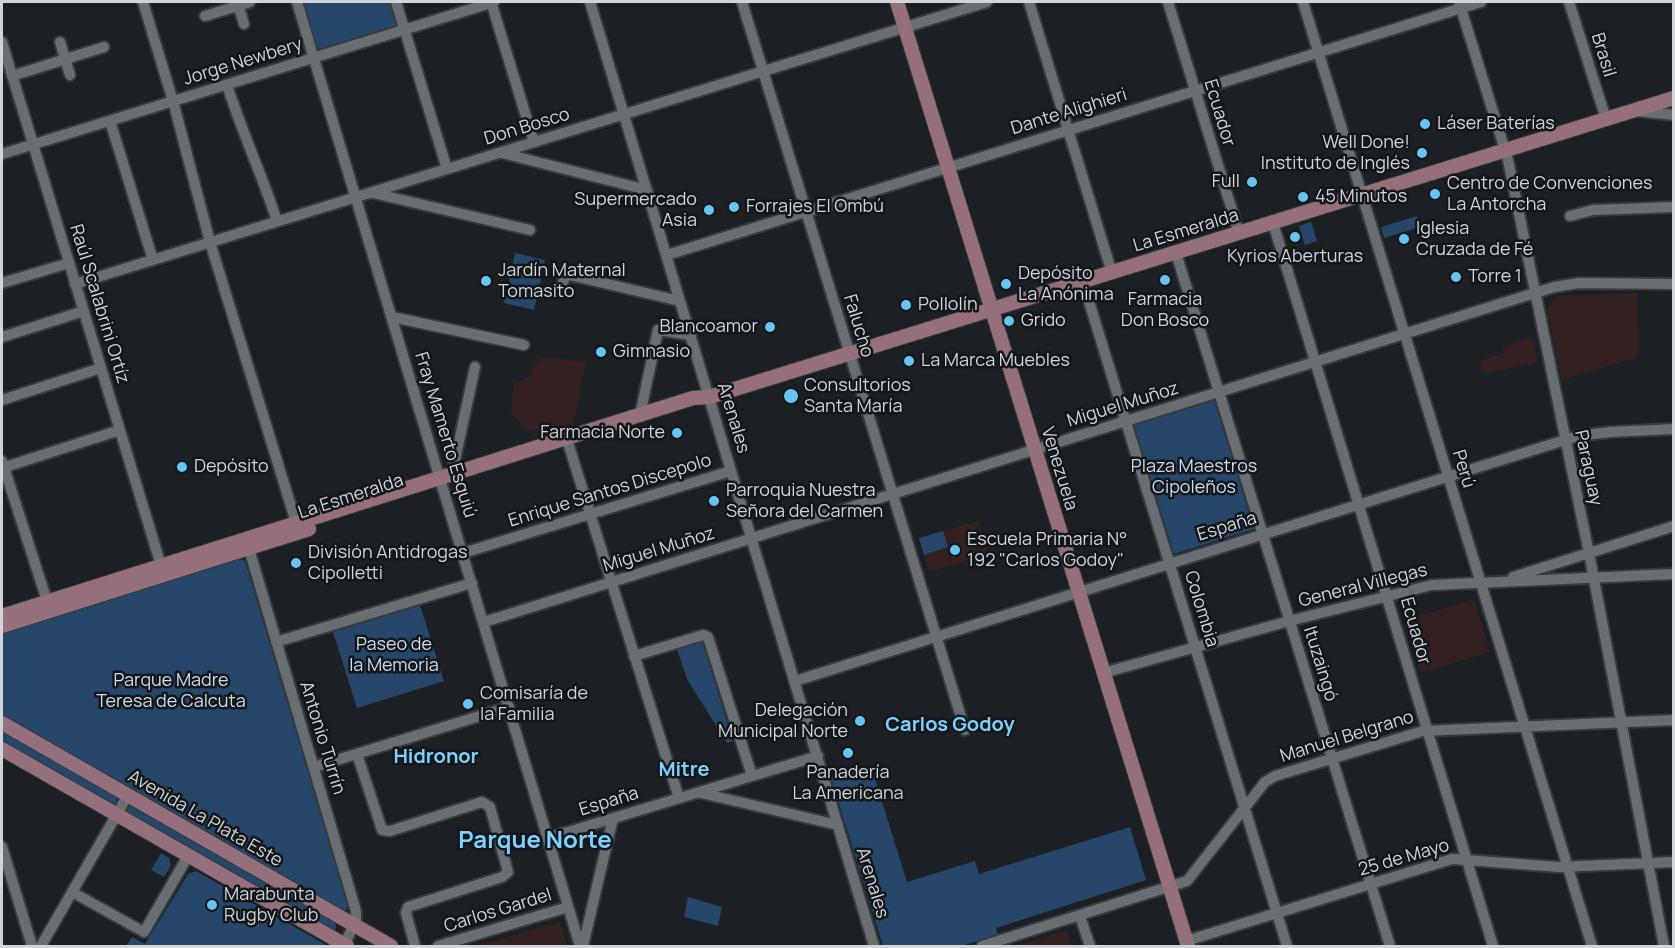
<!DOCTYPE html>
<meta charset="utf-8">
<style>
body{margin:0}
#map{position:relative;width:1675px;height:948px;overflow:hidden;background:#1c2024;font-family:Manrope,sans-serif}
canvas{display:block}
.frame{position:absolute;inset:0;border:3px solid #d2d5d8;pointer-events:none}
</style>
<div id="map">
<canvas width="1675" height="948"></canvas>
<div class="frame"></div>
</div>
<script>
const context = document.querySelector('canvas').getContext('2d');
context.lineJoin = 'round';
function fillPath(path, color) {
  context.fillStyle = color;
  context.fill(path, 'evenodd');
}
function strokePath(path, color, width, dash) {
  context.strokeStyle = color;
  context.lineWidth = width;
  context.lineCap = dash ? 'butt' : 'round';
  context.setLineDash(dash || []);
  context.stroke(path);
}
function label(font, color, halo, rows, align = 'center') {
  context.font = font + ' Manrope,sans-serif';
  context.lineWidth = 5;
  context.setLineDash([]);
  context.textBaseline = 'middle';
  context.strokeStyle = halo;
  context.fillStyle = color;
  for (const [text, x, y, turn = 0] of rows) {
    context.save();
    context.translate(x, y);
    context.rotate((+turn || 0) * Math.PI / 180);
    context.textAlign = isNaN(turn) ? turn : align;
    if (halo) context.strokeText(text, 0, 0);
    context.fillText(text, 0, 0);
    context.restore();
  }
}
const education = new Path2D(`
 M1637,293l1,64 -76,23 -15,-71 9,-13z
 M1532,337l6,25 -54,12 -4,-13 24,-8 -1,-6z
 M543,357l43,5 -13,65 -8,-2 -16,6 -24,-2 -14,-18 3,-27 17,-9 4,-12z
 M978,521l10,33 -59,18 -10,-34z
 M1474,599l16,53 -69,21 -17,-52z
 M560,922l7,24h-90l76,-22z
 M1067,930l5,16h-55z`);
const green = new Path2D(`
 M303,2h92l7,22 -84,26z
 M1417,216l3,11 -36,11 -3,-11z
 M1311,222l6,19 -12,4 -6,-19z
 M515,253l30,7 -11,50 -30,-7z
 M1214,400l40,129 -80,25 -40,-129z
 M943,531l5,16 -24,8 -5,-17z
 M239,558l6,3 103,346 -4,6 -342,-196v-86z
 M420,605l24,76 -87,27 -24,-76z
 M702,641l31,100 -6,2 -40,-64 -10,-30z
 M2,729l114,67 1,7 -5,3 -110,-63z
 M871,766l36,116 68,-21 4,13 151,-47 16,53 -150,48 2,7 -37,11h-78l-52,-168z
 M133,805l202,116 1,7 -3,3 -207,-118 1,-6z
 M161,853l8,5 2,7 -7,12 -13,-7z
 M196,871l132,75h-202l6,-9 13,7 43,-70z
 M688,897l34,10 -4,19 -34,-9z`);
const minor = new Path2D(`
 M143,2l30,99 37,141 88,287
 M237,2l7,22
 M297,2l283,944
 M396,2l51,167
 M491,2l43,140
 M590,2l284,944
 M742,2l223,728
 M1029,2l83,271
 M1168,2l71,231
 M1303,2l289,944
 M1459,2l49,158 81,393 75,393
 M1569,2l37,117
 M205,16l45,-14
 M2,42l161,530
 M60,42l10,33
 M12,76l92,-29
 M227,85c15,47 35,90 50,136
 M1636,111l38,4
 M110,121l43,139
 M502,153l145,37
 M2,154l492,-152
 M373,193l157,37
 M1570,216l23,-6 81,-3
 M1273,223l220,723
 M1176,253l214,693
 M667,255l814,-253
 M1083,282l204,664
 M2,283l67,-20
 M75,284l912,-282
 M561,291l4,-17 115,27
 M392,317l132,28
 M2,337l82,-26
 M2,400l99,-32
 M640,415l18,-85 33,5
 M569,446l110,352
 M2,461l45,140
 M2,468l118,-38
 M452,474l23,-107
 M247,542l109,369v10l-12,24
 M463,553l268,-82
 M1513,577l161,-51
 M484,622l1070,-335 25,-4 95,1
 M276,642l196,-59
 M634,656l69,-21 5,2 44,139
 M1103,673l186,-52 143,-36 242,-11
 M795,681l783,-245 32,-4 64,-3
 M357,754l25,76 8,1 92,-29 8,5 18,65 -6,5 -94,30 -2,6 9,33
 M314,767l195,-60
 M701,793l137,32
 M548,838l270,-82
 M2,847l30,99
 M72,892l72,40 44,-76
 M1080,916l10,30
 M1186,941l266,-82 107,8 115,-5
 M41,946l87,-151
 M438,946l130,-39
 M583,946l30,-128
 M982,946l205,-65 78,-99 10,-6 148,-45 251,-11`);
const major = new Path2D(`
 M897,2l291,944
 M2,616l691,-218 16,-1 965,-299
 M2,626l307,-97
 M2,723l389,223
 M2,749l345,197`);
const markers = [
 [1425,124,6,"#68c4f0"],
 [1422,153,6,"#68c4f0"],
 [1252,182,6,"#68c4f0"],
 [1435,194,6,"#68c4f0"],
 [1303,197,6,"#68c4f0"],
 [734,207,6,"#68c4f0"],
 [709,210,6,"#68c4f0"],
 [1295,237,6,"#68c4f0"],
 [1404,239,6,"#68c4f0"],
 [1456,277,6,"#68c4f0"],
 [1165,280,6,"#68c4f0"],
 [486,281,6,"#68c4f0"],
 [1006,284,6,"#68c4f0"],
 [906,305,6,"#68c4f0"],
 [1009,321,6,"#68c4f0"],
 [770,327,6,"#68c4f0"],
 [601,352,6,"#68c4f0"],
 [909,361,6,"#68c4f0"],
 [791,396,8,"#68c4f0"],
 [677,433,6,"#68c4f0"],
 [182,467,6,"#68c4f0"],
 [714,501,6,"#68c4f0"],
 [955,550,6,"#68c4f0"],
 [296,563,6,"#68c4f0"],
 [468,704,6,"#68c4f0"],
 [860,721,6,"#68c4f0"],
 [848,753,6,"#68c4f0"],
 [212,905,6,"#68c4f0"]
];
const streetNames = [
 ["Brasil",1603,55,73],
 ["Jorge Newbery",243,62,-17],
 ["Dante Alighieri",1069,112,-17],
 ["Ecuador",1219,113,73],
 ["Don Bosco",527,127,-17],
 ["La Esmeralda",1186,231,-17],
 ["Raúl Scalabrini Ortíz",99,304,73],
 ["Falucho",858,326,73],
 ["Miguel Muñoz",1123,405,-17],
 ["Arenales",733,418,73],
 ["Fray Mamerto Esquiú",445,435,73],
 ["Paraguay",1588,468,78],
 ["Venezuela",1059,469,73],
 ["Perú",1463,469,73],
 ["Enrique Santos Discepolo",610,491,-17],
 ["La Esmeralda",351,497,-18],
 ["España",1227,527,-17],
 ["Miguel Muñoz",659,550,-17],
 ["General Villegas",1363,586,-14],
 ["Colombia",1201,609,73],
 ["Ecuador",1415,631,74],
 ["Ituzaingó",1320,664,73],
 ["Manuel Belgrano",1347,737,-17],
 ["Antonio Turrín",322,738,73],
 ["España",609,802,-17],
 ["Avenida La Plata Este",205,819,30],
 ["25 de Mayo",1404,858,-16],
 ["Arenales",872,883,73],
 ["Carlos Gardel",498,911,-17]
];
const poiNames = [
 ["Láser Baterías",1437,124],
 ["Well Done!",1410,143,"right"],
 ["Instituto de Inglés",1410,164,"right"],
 ["Full",1240,182,"right"],
 ["Centro de Convenciones",1447,184],
 ["La Antorcha",1447,205],
 ["45 Minutos",1315,197],
 ["Supermercado",697,200,"right"],
 ["Asia",697,221,"right"],
 ["Forrajes El Ombú",746,207],
 ["Iglesia",1416,229],
 ["Cruzada de Fé",1416,250],
 ["Kyrios Aberturas",1295,257,"center"],
 ["Jardín Maternal",498,271],
 ["Tomasito",498,292],
 ["Depósito",1018,274],
 ["La Anónima",1018,295],
 ["Torre 1",1468,277],
 ["Farmacia",1165,300,"center"],
 ["Don Bosco",1165,321,"center"],
 ["Pollolín",918,305],
 ["Grido",1021,321],
 ["Blancoamor",758,327,"right"],
 ["Gimnasio",613,352],
 ["La Marca Muebles",921,361],
 ["Consultorios",804,386],
 ["Santa María",804,407],
 ["Farmacia Norte",665,433,"right"],
 ["Depósito",194,467],
 ["Parroquia Nuestra",726,491],
 ["Señora del Carmen",726,512],
 ["Escuela Primaria N°",967,540],
 ["192 \"Carlos Godoy\"",967,561],
 ["División Antidrogas",308,553],
 ["Cipolletti",308,574],
 ["Comisaría de",480,694],
 ["la Familia",480,715],
 ["Delegación",848,711,"right"],
 ["Municipal Norte",848,732,"right"],
 ["Panadería",848,773,"center"],
 ["La Americana",848,794,"center"],
 ["Marabunta",224,895],
 ["Rugby Club",224,916]
];
const parkNames = [
 ["Plaza Maestros",1194,467],
 ["Cipoleños",1194,488],
 ["Paseo de",394,645],
 ["la Memoria",394,666],
 ["Parque Madre",171,681],
 ["Teresa de Calcuta",171,702]
];
const neighbourhoodNames = [
 ["Carlos Godoy",950,725],
 ["Hidronor",436,757],
 ["Mitre",684,770]
];
const districtNames = [
 ["Parque Norte",535,841]
];
fillPath(education, '#342021');
fillPath(green, '#264769');
strokePath(minor, '#373a3e', 14);
strokePath(major, '#373a3e', 16);
strokePath(minor, '#696e73', 10);
strokePath(major, '#966f7c', 14);
for (const [x, y, r, color] of markers) {
  const dot = new Path2D();
  dot.arc(x, y, r, 0, 2 * Math.PI);
  context.fillStyle = color;
  context.fill(dot);
  strokePath(dot, '#13161a', 2);
}
label('18px', '#d2d5d8', '#13161a', streetNames);
label('18px', '#d2d5d8', '#13161a', poiNames, 'left');
label('18px', '#ceddee', '#13161a', parkNames);
label('bold 20px', '#7ed1fb', '#13161a', neighbourhoodNames);
label('bold 24px', '#7ed1fb', '#13161a', districtNames);
</script>
